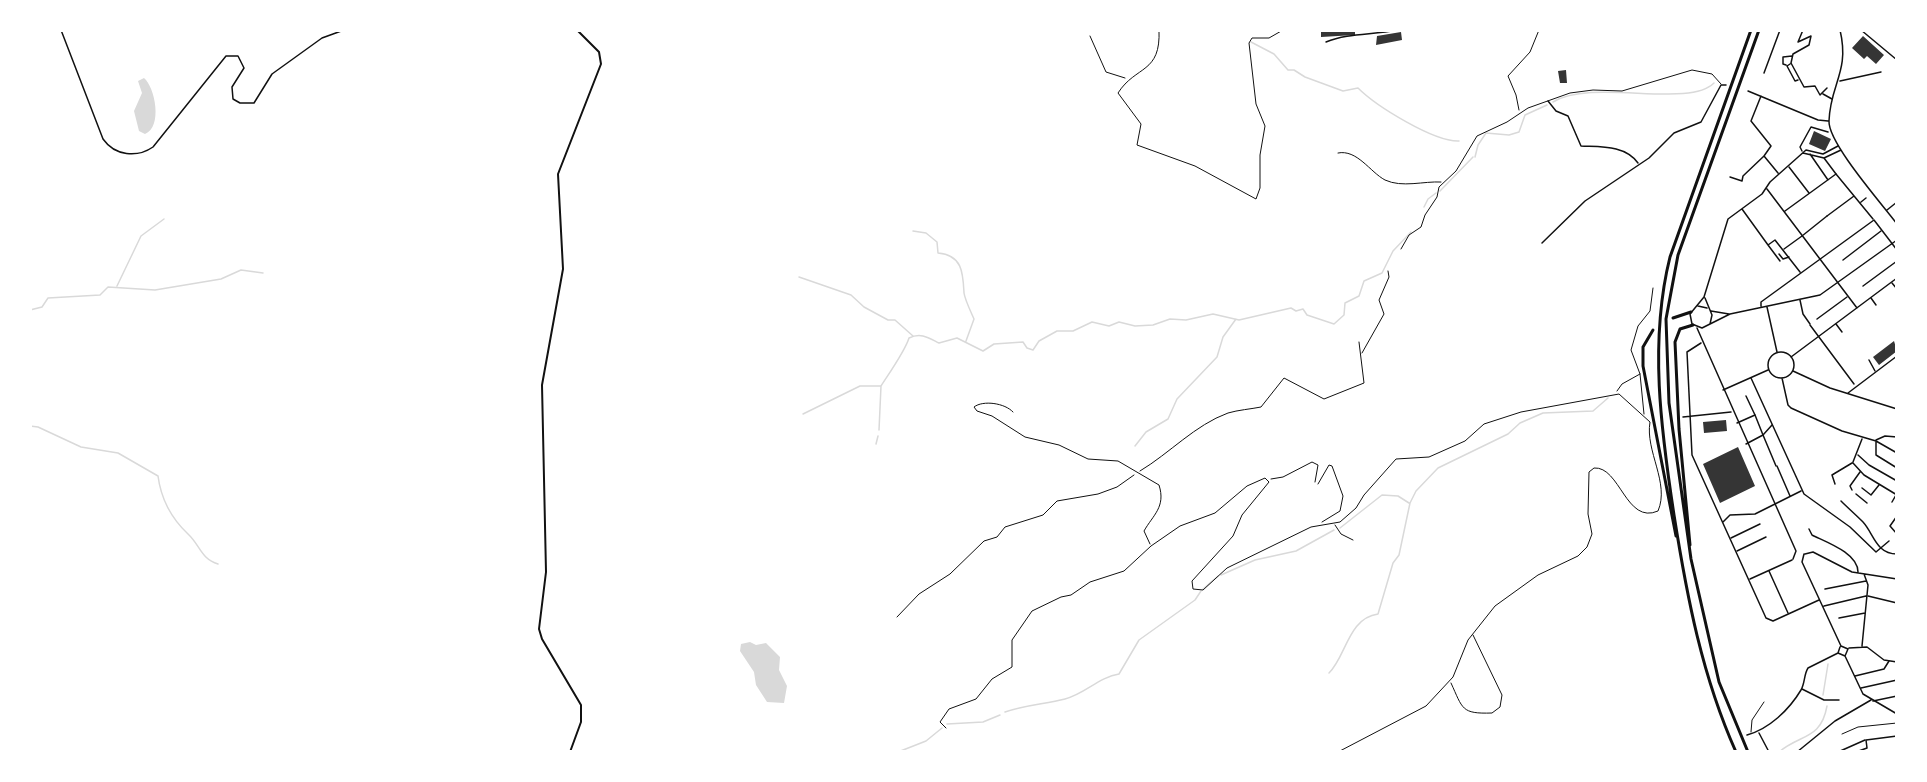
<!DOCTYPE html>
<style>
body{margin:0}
#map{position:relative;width:1927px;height:782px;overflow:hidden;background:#fff;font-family:"PT Sans Narrow",sans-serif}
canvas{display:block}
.frame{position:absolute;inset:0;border:32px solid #fff;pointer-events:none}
</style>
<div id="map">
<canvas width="1927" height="782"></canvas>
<div class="frame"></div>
</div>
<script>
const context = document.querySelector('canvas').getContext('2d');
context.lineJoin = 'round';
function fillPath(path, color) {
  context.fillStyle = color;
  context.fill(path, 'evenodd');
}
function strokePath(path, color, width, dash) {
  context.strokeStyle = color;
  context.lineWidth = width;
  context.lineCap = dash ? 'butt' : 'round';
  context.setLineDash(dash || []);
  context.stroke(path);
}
const water = new Path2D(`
 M144,78c11,9 19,49 1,56l-6,-3 -5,-20 8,-18 -4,-12z
 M750,642l6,3 10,-2 14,14 -1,13 8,16 -3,17 -17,-1 -11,-17 -2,-13 -14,-21 1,-7z`);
const stream = new Path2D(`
 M1251,42l23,12 14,16h6l11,7 38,14 15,-3c18,18 76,54 101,53
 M1553,102c40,-24 135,7 161,-19
 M1475,157l3,-12 8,-12 23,2 10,-3 6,-17 22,-10
 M1440,191l33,-34
 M1424,207l4,-8 8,-6
 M913,231l13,2 11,9 1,11c25,2 25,21 26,40 1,7 7,19 10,26l-8,22
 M799,277l52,18 13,12 24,13h7l18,16
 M117,286l24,-50 23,-17
 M30,310l12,-3 6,-9 52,-3 8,-8 47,3 66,-11 20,-9 22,3
 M803,414l57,-28h21c9,-14 24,-35 28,-48 12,-6 20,0 30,5l18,-5 26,13 11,-7 29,-2 4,6 6,2 6,-9 18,-10h16l19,-9 17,4 10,-4 16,4 18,-1 17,-6 16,1 27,-6 26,6 52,-12 5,3 7,-2 4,6 27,9 10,-9 1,-12 14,-7 5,-15 18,-8 11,-22 18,-19
 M30,426l8,1 43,20 37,6 40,23c3,23 13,42 30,58 12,11 13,25 30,30
 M879,430l2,-44
 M876,444l2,-8
 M1135,446l11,-14 22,-13 9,-20 40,-42 6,-20 13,-18
 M1340,528l42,-33 16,1 11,7
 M1221,575l34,-15 41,-9 38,-21
 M1203,589l15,-13
 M1329,673c17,-16 19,-55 49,-59l15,-51 6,-8 11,-52 6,-12 22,-23 70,-34 12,-11 23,-10 50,-2 15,-13
 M1823,695l5,-31
 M1005,712c20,-7 40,-8 60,-13 20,-5 34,-22 54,-25l20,-34 56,-40 6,-9
 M947,724l36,-2 17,-7
 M898,752l28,-11 16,-13
 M1779,752c21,-18 42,-12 48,-46`);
const building = new Path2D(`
 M1321,30h34v5l-34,2z
 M1401,32l1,8 -26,5 1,-9z
 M1863,36l21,19 -8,9 -9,-8 -3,3 -12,-11z
 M1566,70l1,13h-7l-2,-12z
 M1814,131l17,8 -6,12 -16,-7z
 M1894,341l3,10 -18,14 -6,-8z
 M1726,420l1,11 -23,2 -1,-11z
 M1738,447l17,39 -35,17 -17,-39z`);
const path = new Path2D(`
 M1090,36l16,36 19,6
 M1519,110l-3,-15 -8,-19 22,-24 9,-22
 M1362,353l22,-39 -5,-14 10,-23 -1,-6
 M1140,471c30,-18 55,-46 88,-58 10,-3 23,-4 33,-6l23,-29 40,21 40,-16 -5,-41
 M1318,484l11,-19 3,1 11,30 -3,15 -18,11
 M897,617l22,-23 31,-20 34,-33 13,-4 8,-10 38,-12 14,-14 41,-7 19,-7 17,-12`);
const service = new Path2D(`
 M1159,30c2,44 -23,35 -41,63l23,31 -4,21 58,21 61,33 4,-11v-33l5,-29 -9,-22 -7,-61 3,-5h17l14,-8
 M1338,153c19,-4 32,19 47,27 17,8 39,1 56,2
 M1401,249l8,-14 12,-8 4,-12 12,-18 2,-10 17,-16 21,-35 30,-14 21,-14 42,-15 23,-3 29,1 70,-21 20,4 9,10
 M1617,391l5,-7 18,-10
 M1013,412c-8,-9 -30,-12 -39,-5l3,4 15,5 33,21 34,8 29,14 30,2 41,24c7,22 -6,30 -15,46l6,13
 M1644,414l-4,-40 -9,-24 7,-24 12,-15 3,-23
 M1271,479l12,-2 29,-15 6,3 -3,17
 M1335,525l6,9 12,6
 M1451,683c12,26 10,31 41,30l8,-6 2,-12 -29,-60
 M946,728l-6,-6 9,-13 27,-10 16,-20 20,-12v-27l20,-29 29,-14 10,-2 19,-13 34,-11 27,-25 29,-20 35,-13 32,-27 18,-8 4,4 -27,33 -9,21 -41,45 1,8 10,1 24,-22 84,-41 29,-5 16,-14 8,-13 32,-36 33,-2 36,-16 19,-17 37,-12 98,-18 31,28c-5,29 20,61 8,89 -32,14 -38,-45 -64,-43l-5,4 -1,42 4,20 -5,13 -9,9 -40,19 -43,31 -27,34 -15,37 -27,29 -88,46
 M1751,732l1,-12 12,-18
 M1842,734l16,-7 39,-4`);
const pedestrian = new Path2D(`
 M1803,30l-5,12 13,-6 -2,9 -16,9 -2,9 13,24 11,-1 5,9 7,-7
 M1790,64l-3,2 8,15 3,-1
 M1786,65l-3,-1v-7l9,-1
 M1823,94l9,5
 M1802,151l-2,-4 11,-20 17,5
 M1789,167l20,26
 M1836,174l37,45
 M1861,202l5,-4
 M1827,216l27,-20
 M1784,249l18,-13
 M1843,260l38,-29
 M1892,283l5,6
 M1863,286l34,-25
 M1871,298l5,7
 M1817,319l30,-22
 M1836,324l6,8
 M1810,325l44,59
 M1869,360l6,11
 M1737,423l18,-8 -9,-19
 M1772,425l-9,10 13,31
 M1731,538l29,-14
 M1737,551l29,-14
 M1769,571l19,42
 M1868,596l29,7
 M1855,676l29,-7 5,-8
 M1861,688l36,-8
 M1873,701l24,-5
 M1838,752l27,-12`);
const minor = new Path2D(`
 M61,30l42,109c12,17 34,19 50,8l73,-91h12l6,12 -12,19 1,12 7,4h14l18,-29 50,-36 22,-8
 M1840,30c10,42 -10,54 -11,91 -1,22 53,83 68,103
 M1861,30l36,30
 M1326,42c22,-9 47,-7 71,-12
 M1764,73l16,-43
 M1840,81l41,-9
 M1748,91l70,29 10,1
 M1761,96l-10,25 20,25 -7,10 14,17
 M1548,101l8,10 12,5 13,30c20,1 44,-1 57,17
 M1838,146l-15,8 -17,-4 -36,32 -8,12 -34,25 -24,78 -14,17 2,10 10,4 28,-14 90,-19 77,-55
 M1803,153l21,5 17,-8
 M1810,154l18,26
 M1730,177l12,4 1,-5 21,-20
 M1767,189l90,119
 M1742,209l26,36 7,-5 25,32
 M1887,210l10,-8
 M1785,211l51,-37 -12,-16
 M1802,236l25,-20
 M1542,243l43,-42 64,-43 25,-25 27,-11 20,-37h5
 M1768,245l12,16
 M1779,254l4,5 6,-2
 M1705,298l7,17 -2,9
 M1800,300l3,14 7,10
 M1698,306l9,2
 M1761,306v-4l113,-82 23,30
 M1767,307l10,45
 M1711,311l18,3
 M1697,328l99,223 -3,8
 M1701,343l-14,9 5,103 74,163 7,3 46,-21
 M1768 365a13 13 0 1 1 26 0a13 13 0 1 1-26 0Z
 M1791,357l106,-79
 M1793,371l37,17 67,21
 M1751,378l53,116 46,33 26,25 13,-11
 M1782,378l6,27 3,3 51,23 34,10 21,12
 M1723,390l45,-20
 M1848,393l49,-37
 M1683,417l48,-5
 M1876,440l9,-4 12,1
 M1876,442v13l21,13
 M1746,444l17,-9 -8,-20
 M1858,455l11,10 28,16
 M1853,462l9,-23
 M1853,463l11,12 33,20
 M1777,466l13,30
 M1835,484l-3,-9 20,-12
 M1862,488l9,7 8,-10
 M1852,490l-2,-4 10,-14
 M1856,494l11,9
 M1841,501c7,7 15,14 22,21 11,12 13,32 34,32
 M1892,502l4,-7
 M1897,516l-7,10 7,8
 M1723,522l7,-7 25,-1 46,-23
 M1809,529l3,6c14,7 46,18 46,37
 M1804,554l-2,8 39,84 7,3 -3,7
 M1805,554l8,-2 39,20 45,7
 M1750,579l42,-19
 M1825,589l41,-8
 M1824,606l42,-10
 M1839,618l26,-5
 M1862,646l6,-61 -4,-11
 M1840,647l-2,6 7,3 18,38 34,20
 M1849,648l18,-1 17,13 13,2
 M1802,689l22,11h15
 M1759,733l10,19
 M1747,735c22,-6 42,-25 54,-45 4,-7 3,-16 7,-22l30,-15
 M1797,752l38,-31 36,-21
 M1856,752l11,-4 -1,-8 31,-4`);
const tertiary = new Path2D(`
 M570,752l11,-30v-17l-39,-66 -3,-10 7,-57 -4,-187 21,-116 -5,-95 43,-110 -2,-12 -22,-22`);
const motorway = new Path2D(`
 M1673,318l18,-6
 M1653,330l-10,17v19l33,170
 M1690,545l-11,-116 -4,-87 5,-13 13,-4
 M1736,752c-34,-76 -49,-155 -62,-237 -13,-85 -25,-174 -4,-258l81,-227
 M1748,752l-29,-70 -28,-123 -22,-156 -3,-84 12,-64 81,-225`);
fillPath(water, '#d9d9d9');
strokePath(stream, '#d9d9d9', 1.5);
fillPath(building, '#353535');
strokePath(path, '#111', 1);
strokePath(service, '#111', 1);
strokePath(pedestrian, '#111', 1.5);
strokePath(minor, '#111', 1.5);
strokePath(tertiary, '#111', 2);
strokePath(motorway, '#111', 3);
</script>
